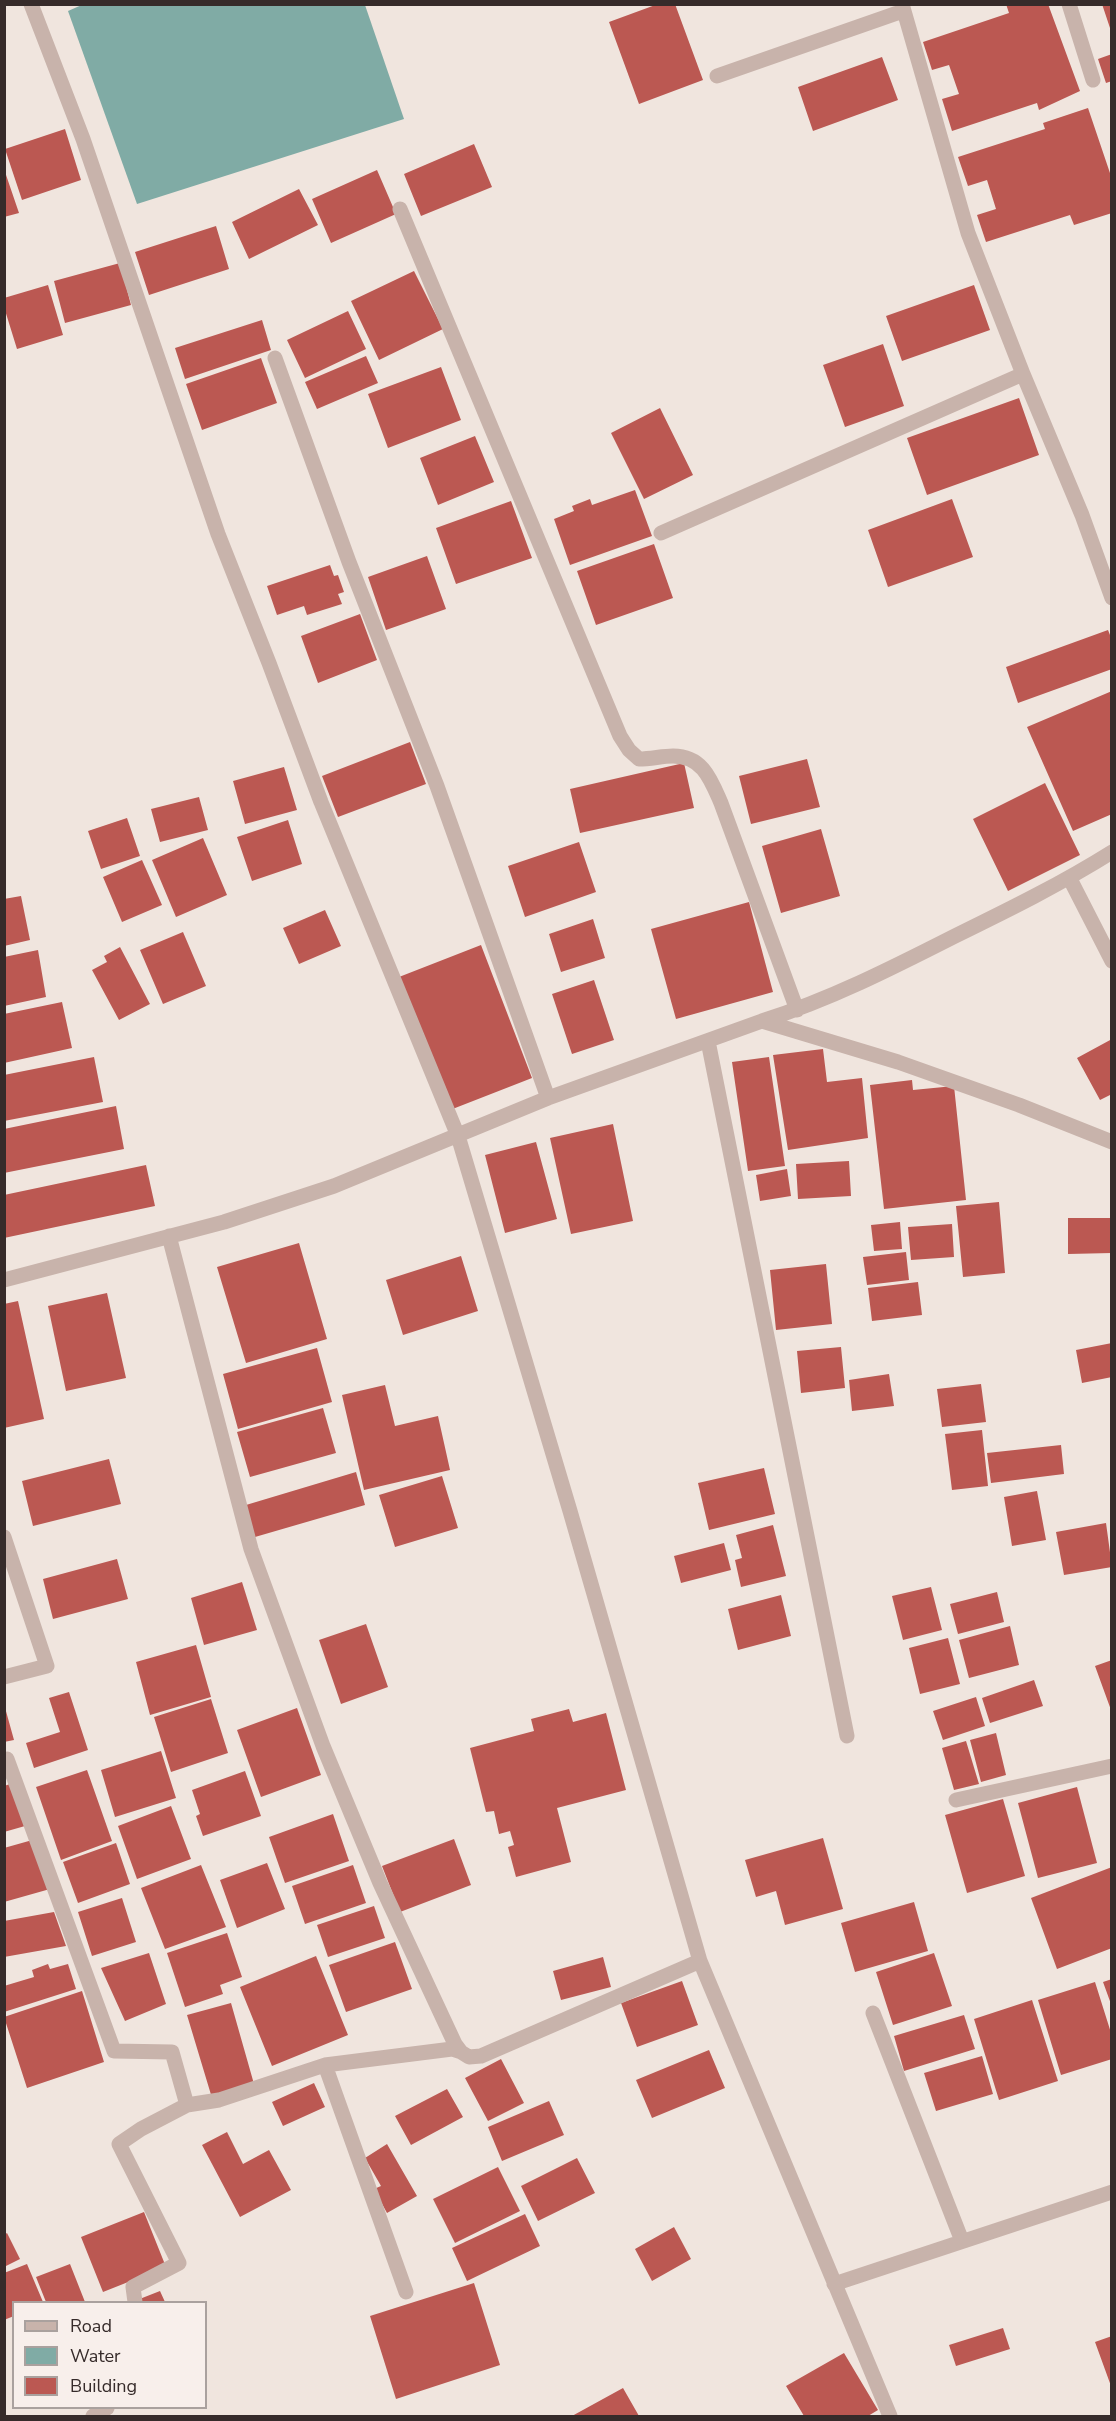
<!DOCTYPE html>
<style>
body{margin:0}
#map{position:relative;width:1116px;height:2421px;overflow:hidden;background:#f0e5de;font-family:"Nunito Sans",sans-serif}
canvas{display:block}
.frame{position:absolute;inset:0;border:6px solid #362b2a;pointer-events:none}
.legend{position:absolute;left:12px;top:2301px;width:195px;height:108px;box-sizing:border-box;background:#f8efeb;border:2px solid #aaa19e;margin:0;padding:8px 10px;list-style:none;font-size:18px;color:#362b2a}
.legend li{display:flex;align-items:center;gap:12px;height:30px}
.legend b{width:30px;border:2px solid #aaa19e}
</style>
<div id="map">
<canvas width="1116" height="2421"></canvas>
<div class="frame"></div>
<ul class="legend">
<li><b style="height:8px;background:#c8b3ab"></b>Road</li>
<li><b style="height:16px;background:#80aba5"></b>Water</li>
<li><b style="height:16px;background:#bb5852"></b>Building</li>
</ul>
</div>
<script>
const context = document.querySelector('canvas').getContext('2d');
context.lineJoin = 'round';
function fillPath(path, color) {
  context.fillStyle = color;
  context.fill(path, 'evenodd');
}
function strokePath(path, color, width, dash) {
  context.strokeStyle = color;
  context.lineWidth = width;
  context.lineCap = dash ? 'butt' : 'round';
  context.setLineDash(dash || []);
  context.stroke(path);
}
const water = new Path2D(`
 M84,4l281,1 39,114 -267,85 -69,-193z`);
const building = new Path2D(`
 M658,4h17l28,76 -64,24 -30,-82z
 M1006,4h42l32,87 -41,19 -2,-7 -85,28 -10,-32 17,-5 -10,-29 -17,5 -9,-28 86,-29z
 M1102,4h10v27h-1z
 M1112,54v27l-6,2 -8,-24z
 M882,57l16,43 -85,31 -15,-44z
 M1088,108l24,71v34l-38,12 -4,-10 -84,27 -9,-27 19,-6 -9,-29 -19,6 -10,-29 87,-28 -2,-6z
 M65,129l16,51 -59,20 -17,-51z
 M474,144l18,43 -71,29 -17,-42z
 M4,169l15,44 -15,4z
 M377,170l19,44 -65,29 -19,-44z
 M299,189l19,36 -69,34 -17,-37z
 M216,226l13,43 -80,26 -14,-43z
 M120,263l11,42 -66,18 -11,-42z
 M414,271l29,58 -64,31 -28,-59z
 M48,285l15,50 -46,14 -13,-42v-9z
 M974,285l16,45 -88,31 -16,-45z
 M348,311l18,38 -61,29 -18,-38z
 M262,320l9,30 -86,29 -10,-31z
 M883,344l21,62 -59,21 -22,-62z
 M366,356l12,27 -61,26 -12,-27z
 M261,358l16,45 -75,27 -16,-46z
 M441,367l20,53 -73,28 -20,-54z
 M1019,398l20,57 -112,40 -20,-57z
 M660,408l33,67 -49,24 -33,-66z
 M475,436l19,46 -56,23 -18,-47z
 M635,490l17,46 -82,29 -16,-46 20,-8 -2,-5 18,-7 2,6z
 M952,499l21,58 -85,30 -20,-57z
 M511,501l21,57 -76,26 -20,-56z
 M654,544l19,54 -77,27 -19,-54z
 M427,556l19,53 -60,21 -18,-53z
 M330,565l4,11 4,-1 6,17 -6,2 4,10 -35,11 -3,-9 -27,9 -10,-29z
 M360,614l17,46 -59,23 -17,-47z
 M1108,630l4,10v29l-94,34 -12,-36z
 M1112,691v123l-39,17 -46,-104z
 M410,742l16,42 -88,33 -16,-41z
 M807,759l13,48 -69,17 -12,-48z
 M684,763l10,45 -114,25 -10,-44z
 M284,767l13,43 -52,14 -12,-43z
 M1045,783l35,72 -72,36 -35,-72z
 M199,797l9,33 -48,12 -9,-33z
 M127,818l13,38 -39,13 -13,-38z
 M288,820l14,44 -50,17 -15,-44z
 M821,829l19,67 -59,17 -19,-67z
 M203,838l24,57 -51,22 -24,-57z
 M579,842l17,50 -71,25 -17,-51z
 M142,860l20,45 -40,17 -19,-45z
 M21,896l9,44 -26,6v-47z
 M749,902l24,90 -97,27 -25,-90z
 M325,910l16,36 -42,18 -16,-36z
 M593,919l12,39 -44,14 -12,-38z
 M183,932l23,54 -43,18 -23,-54z
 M481,945l51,133 -82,32 -51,-133z
 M120,947l30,57 -31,16 -27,-50 15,-8 -3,-6z
 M38,950l8,47 -42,9v-49z
 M594,980l20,60 -42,14 -20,-60z
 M62,1002l10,46 -68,15v-49z
 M1112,1039v55l-12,6 -23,-42z
 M823,1049l4,33 35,-4 6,60 -80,12 -15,-95z
 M94,1057l9,45 -99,19v-46z
 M769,1057l16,109 -37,5 -16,-109z
 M912,1080l1,10 41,-4 12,114 -82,9 -14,-124z
 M116,1106l8,43 -120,24v-44z
 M613,1124l20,97 -62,13 -21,-96z
 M536,1142l21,77 -52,14 -20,-78z
 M849,1161l2,35 -53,3 -2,-35z
 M146,1165l9,41 -151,32v-43z
 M787,1169l4,27 -31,5 -4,-26z
 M999,1202l6,71 -42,4 -7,-71z
 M1068,1218h44v35l-44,1z
 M900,1222l2,27 -28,2 -3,-26z
 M952,1224l2,33 -43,3 -3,-33z
 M299,1243l28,96 -81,24 -29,-96z
 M906,1252l3,28 -42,5 -4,-28z
 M461,1256l17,55 -75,24 -17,-55z
 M826,1264l6,60 -56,6 -6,-60z
 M918,1282l4,33 -50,6 -4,-33z
 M107,1293l19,85 -60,13 -18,-85z
 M18,1301l26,118 -40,9v-124z
 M1112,1343v34l-30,6 -6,-33z
 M841,1347l4,41 -44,5 -4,-42z
 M317,1348l15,54 -94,27 -15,-55z
 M889,1374l5,32 -42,5 -3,-31z
 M981,1384l5,38 -44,5 -5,-38z
 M385,1385l10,41 43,-10 12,54 -86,20 -22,-95z
 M323,1408l13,45 -86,24 -13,-45z
 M982,1430l6,56 -36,4 -7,-56z
 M1061,1445l3,29 -73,9 -4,-30z
 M109,1459l12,45 -88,22 -11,-45z
 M764,1468l11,46 -66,16 -11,-47z
 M356,1472l9,33 -110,32 -9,-32z
 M442,1476l16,52 -63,19 -16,-52z
 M1037,1491l9,49 -34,6 -8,-49z
 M1106,1523l6,44 -48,8 -8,-43z
 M773,1525l13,51 -45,11 -6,-27 7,-2 -6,-23z
 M724,1543l7,27 -50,13 -7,-27z
 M117,1559l11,40 -75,20 -10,-40z
 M242,1582l15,48 -53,15 -13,-47z
 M931,1587l11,43 -39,10 -11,-44z
 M997,1592l7,30 -46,12 -8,-30z
 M781,1595l10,41 -53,14 -10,-41z
 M366,1624l22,63 -47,17 -22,-64z
 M1010,1626l9,39 -50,13 -10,-38z
 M948,1638l12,46 -40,10 -11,-46z
 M196,1645l15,52 -61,18 -14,-53z
 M1112,1660v50h-1l-16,-44z
 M1034,1680l9,26 -53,17 -8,-25z
 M69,1692l19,58 -54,18 -8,-25 34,-11 -11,-34z
 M976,1697l9,29 -42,14 -10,-29z
 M211,1699l17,54 -57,19 -17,-55z
 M4,1704l10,36 -10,2z
 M297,1708l24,67 -60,22 -24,-67z
 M569,1709l4,13 33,-9 20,77 -69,18 14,54 -55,15 -8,-30 6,-2 -4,-14 -11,3 -5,-23 -8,1 -16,-64 64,-17 -3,-12z
 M996,1733l10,42 -25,7 -11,-42z
 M966,1741l13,43 -25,6 -12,-42z
 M161,1751l15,47 -61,19 -14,-47z
 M87,1770l25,71 -51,19 -25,-73z
 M245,1771l16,45 -58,20 -7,-20 4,-2 -8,-24z
 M13,1783l12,43 -21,6v-46z
 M1077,1787l20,76 -59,15 -20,-75z
 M1003,1799l22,77 -58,17 -22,-78z
 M171,1806l20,53 -54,20 -19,-53z
 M333,1814l16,47 -64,22 -16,-46z
 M823,1838l20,71 -58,16 -9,-34 -20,6 -11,-37z
 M36,1839l14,50 -46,13v-54z
 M454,1839l17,46 -71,27 -18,-46z
 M116,1843l14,41 -52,19 -15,-41z
 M267,1863l18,46 -48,19 -17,-48z
 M201,1865l25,62 -61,22 -24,-61z
 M353,1865l13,38 -61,21 -13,-38z
 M1112,1867v81l-55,21 -26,-71z
 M122,1898l14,44 -44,14 -14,-44z
 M914,1902l14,49 -73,21 -14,-49z
 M374,1906l11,32 -57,19 -11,-32z
 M54,1912l12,34 -62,11v-36z
 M227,1933l15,44 -22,8 3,9 -38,13 -18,-54z
 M395,1942l17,47 -66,23 -17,-47z
 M149,1953l17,51 -41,17 -24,-53z
 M934,1953l18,53 -59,19 -17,-53z
 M316,1956l32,79 -76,31 -32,-79z
 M603,1957l8,30 -50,13 -8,-29z
 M48,1964l2,5 18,-5 8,25 -72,23v-26l30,-9 -2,-7z
 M1112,1979v25h-1l-8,-22z
 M682,1981l16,44 -61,22 -16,-44z
 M1095,1982l17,54v23l-51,16 -23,-75z
 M82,1991l22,71 -77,26 -23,-71z
 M1032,2000l26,81 -59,19 -25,-81z
 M231,2003l23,81 -42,14 -25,-83z
 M964,2015l11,34 -71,22 -10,-35z
 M709,2050l16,38 -73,30 -16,-38z
 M982,2056l11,38 -57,17 -12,-38z
 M501,2059l23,44 -36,18 -23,-43z
 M314,2083l11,24 -42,19 -11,-24z
 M447,2089l16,28 -52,28 -16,-29z
 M549,2101l15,34 -62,26 -14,-34z
 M227,2132l16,32 26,-14 22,40 -51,27 -38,-72z
 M387,2144l30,52 -30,17 -13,-24 7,-3 -16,-28z
 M577,2158l18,35 -57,28 -17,-35z
 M498,2167l22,44 -65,32 -22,-44z
 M144,2212l22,55 -63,25 -22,-55z
 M525,2214l15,32 -73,35 -15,-33z
 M674,2227l17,32 -39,22 -17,-32z
 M7,2233l13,26 -16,8v-32z
 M27,2264l16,38h-29v14l-10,4v-47z
 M70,2264l15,38h-39l-10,-25z
 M474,2283l26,82 -104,34 -26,-83z
 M160,2291l5,11h-33z
 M1003,2328l7,21 -54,17 -7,-21z
 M1112,2336v50h-1l-16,-44z
 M844,2353l34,57 -10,6h-64l-18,-30z
 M623,2388l16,28h-67z`);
const minor = new Path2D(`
 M31,4l52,135 135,395 51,129 52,139 137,334 112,375 130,450 190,455
 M902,4l66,229 55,141 59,141 30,83
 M1069,4l24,76
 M717,76l186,-65
 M400,209l220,527 9,14 10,9c12,0 23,-3 34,-3 30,0 38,24 48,47l76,207
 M275,358l74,204 88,224 111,312
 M661,533l362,-159
 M1070,879l42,82
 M762,1021c67,-21 130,-53 193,-85 53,-26 106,-52 157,-84
 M708,1041l139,695
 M169,1236l82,313 72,197 57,137 75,161 6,8 8,5 12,-1 219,-95
 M4,1280l220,-58 110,-36 214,-88 214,-77 136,41 121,43 93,37
 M4,1537l43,129 -43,11
 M4,1760l3,-1 107,292 58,1 15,53
 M956,1800l156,-34
 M873,2013l89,228
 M325,2065l81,227
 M834,2284l278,-92
 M135,2302l-2,-15 46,-24 -60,-119 22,-15 46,-24 32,-5 106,-35 127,-16 9,3
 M93,2416l14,-8`);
fillPath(water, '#80aba5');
fillPath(building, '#bb5852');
strokePath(minor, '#c8b3ab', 15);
</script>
